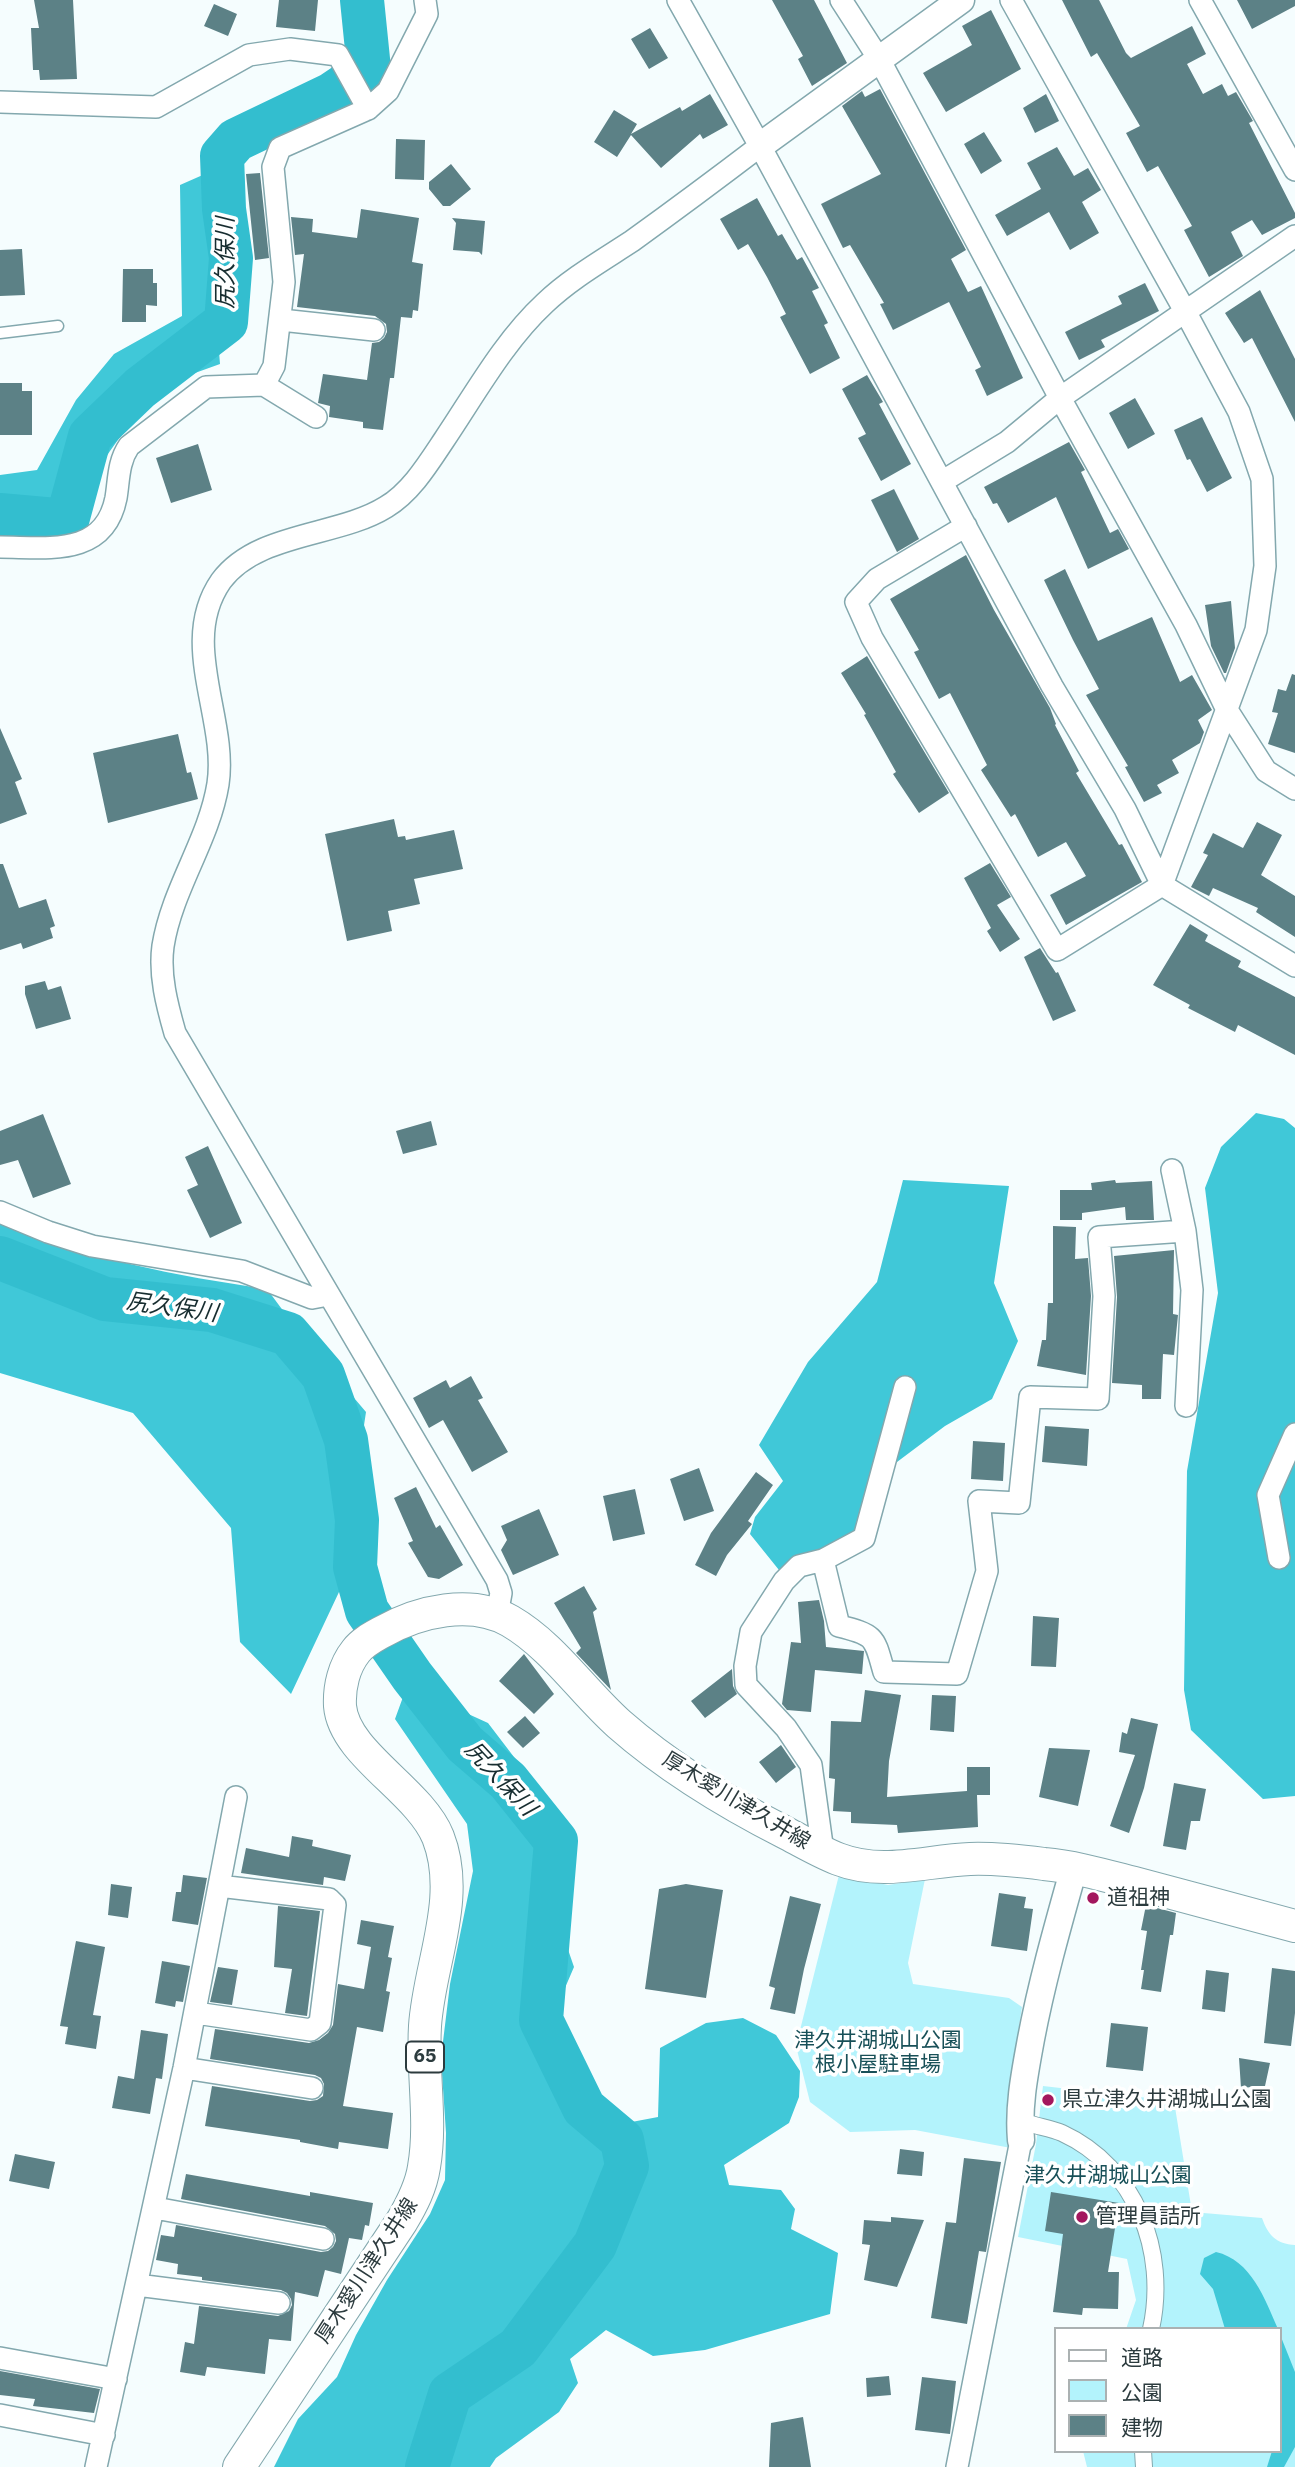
<!DOCTYPE html>
<meta charset="utf-8">
<style>
body{margin:0}
#map{position:relative;width:1295px;height:2467px;overflow:hidden;background:#f5fdfe;font-family:"IBM Plex Sans","Noto Sans JP",sans-serif}
canvas{display:block}
.legend{position:absolute;left:1054px;top:2327px;width:228px;height:126px;box-sizing:border-box;background:#fff;border:2px solid #abb1b2;margin:0;padding:9px 12px;list-style:none;font-size:21px;color:#2c3b3e}
.legend li{display:flex;align-items:center;gap:14px;height:35px}
.legend b{width:35px;border:2px solid #abb1b2}
</style>
<div id="map">
<canvas width="1295" height="2467"></canvas>
<ul class="legend">
<li><b style="height:9px;background:#fff"></b>道路</li>
<li><b style="height:19px;background:#b3f3fc"></b>公園</li>
<li><b style="height:19px;background:#5c8186"></b>建物</li>
</ul>
</div>
<script>
const context = document.querySelector('canvas').getContext('2d');
context.lineJoin = 'round';
function fillPath(path, color) {
  context.fillStyle = color;
  context.fill(path, 'evenodd');
}
function strokePath(path, color, width, dash) {
  context.strokeStyle = color;
  context.lineWidth = width;
  context.lineCap = dash ? 'butt' : 'round';
  context.setLineDash(dash || []);
  context.stroke(path);
}
function label(font, color, halo, rows, align = 'center') {
  context.font = font + ' "IBM Plex Sans","Noto Sans JP",sans-serif';
  context.lineWidth = 7;
  context.setLineDash([]);
  context.textBaseline = 'middle';
  context.strokeStyle = halo;
  context.fillStyle = color;
  for (const [text, x, y, turn = 0] of rows) {
    context.save();
    context.translate(x, y);
    context.rotate((+turn || 0) * Math.PI / 180);
    context.textAlign = isNaN(turn) ? turn : align;
    if (halo) context.strokeText(text, 0, 0);
    context.fillText(text, 0, 0);
    context.restore();
  }
}
const green = new Path2D(`
 M839,1875l49,10 37,-6 -17,84 5,21 96,14 13,9 -16,105 5,36 -96,-18 -65,2 -40,-30 -14,-56z
 M1043,2086l131,15 18,111 70,6c6,17 14,26 33,27v222h-208l-4,-16h196v-122h-153l10,-29 -9,-41 -109,-22 18,-93z`);
const forest = new Path2D(`
 M205,174l15,190 -64,23 -46,64 -40,60 -70,14v-50l37,-5 39,-70 38,-46 68,-38 -2,-131z
 M1256,1113l28,6 11,9v668l-32,3 -72,-69 -7,-40 3,-219 31,-178 -13,-105 16,-41z
 M903,1180l106,6 -15,97 24,58 -26,58 -47,27 -64,48 -24,59 -74,42 -33,-41 5,-17 28,-36 -24,-36 49,-83 69,-80z
 M0,1223c85,35 176,53 267,66l37,50 62,73 -27,180 -48,102 -51,-52 -9,-114 -98,-115 -133,-40z
 M407,1686l81,37 55,72 1,70 -16,61 35,9 11,32 -25,58 35,67 37,32 37,-7 2,-69 46,-25 37,-5 33,17 24,36 -1,26 -10,26 -65,42 5,20 52,5 14,19 -4,20 47,24 -8,61 -125,36 -52,6 -47,-26 -36,29 8,24 -19,29 -63,46 -6,9h-216l24,-48 39,-42 19,-42 31,-55 43,-66 15,-34 1,-47 -5,-75 9,-74 23,-113 -6,-47 -72,-105z
 M1216,2252c35,8 49,47 62,77h-53l-12,-40 -13,-15 4,-16z
 M1279,2332l16,40v75l-11,20h-17l5,-16h7z`);
const river = new Path2D(`
 M0,515l67,6 23,-85 50,-48 86,-66 5,-64 -7,-49 -2,-53 14,-16 96,-46 37,-25 -7,-69
 M0,1258l105,41 107,11 76,24 35,41 23,65 11,80 -2,47 12,44 45,65 53,68 43,37 48,60 -15,179 43,88 38,32 5,26 -32,79 -77,103 -68,46 -23,73`);
const building = new Path2D(`
 M34,0h39l4,79 -37,1 -1,-10h-6l-2,-42h8z
 M279,0h39l-3,31 -39,-4z
 M772,0h42l33,63 -35,23 -14,-27 5,-3z
 M1062,0h37l27,53 5,5 61,-32 14,28 -19,10 16,30 19,-10 6,12 8,-4 17,29 -4,2 46,90v5l-33,17 -10,-15 -21,12 12,24 -34,21 -25,-47 8,-4 -34,-60 -11,6 -21,-39 14,-7 -43,-73 -6,4z
 M1237,0h58v6l-43,23z
 M214,4l23,10 -9,22 -24,-10z
 M991,10l30,59 -75,43 -23,-39 49,-28 -10,-19z
 M650,28l18,30 -19,11 -18,-30z
 M880,89l86,161 -15,9 17,33 13,-6 42,92 -36,18 -12,-26 6,-3 -32,-65 -56,28 -13,-26 4,-1 -34,-58 -7,3 -22,-44 60,-30 -39,-68 20,-15 3,6z
 M710,94l18,31 -25,14 -3,-5 -39,34 -30,-33 -14,22 -23,-15 20,-32 23,14 -6,10 49,-27 2,4z
 M1046,94l13,27 -24,12 -12,-25z
 M984,132l18,29 -21,13 -17,-30z
 M396,139l29,1 -1,40 -29,-1z
 M1057,147l17,29 14,-8 13,22 -19,12 17,31 -29,17 -21,-38 -42,24 -12,-21 46,-26 -14,-26z
 M451,164l20,25 -21,17h-7l-14,-17v-7z
 M260,173l9,85 -14,2 -9,-86z
 M757,198l21,38 4,-2 15,26 5,-3 17,31 -7,3 16,32 -4,2 16,33 -30,16 -30,-57 6,-3 -19,-37 -19,-33 -10,6 -18,-31z
 M361,209l58,9 -7,44 11,2 -5,47 -5,-1 -1,8 -11,-1 -7,61h-4l-7,52 -20,-2v-6l-34,-5 1,-11 -12,-3 5,-29 44,6 5,-37 7,-1 5,-4 3,-6 -1,-8 -11,-8 -78,-9 7,-53 -9,1 -4,-38 22,2 -1,13 45,6z
 M452,218l33,3 -3,34 -3,-3 -26,-2 3,-27z
 M22,249l3,46 -25,1v-46z
 M123,269h30v14h4v23l-11,-1v17h-24z
 M1145,283l14,28 -58,29 4,7 -26,13 -14,-28 57,-28 -4,-8z
 M1260,290l35,69v63l-43,-84 -8,5 -19,-30z
 M867,375l16,27 -4,2 32,60 -30,17 -23,-43 8,-4 -24,-45z
 M0,383h22v8h10v44h-32z
 M1135,398l20,36 -27,15 -19,-36z
 M1202,417l30,61 -25,14 -17,-33 -3,1 -13,-30z
 M1069,442l16,28 -4,2 29,61 8,-4 11,20 -41,20 -32,-72 -48,26 -11,-20 -4,1 -9,-17z
 M198,444l14,46 -41,13 -15,-45z
 M894,489l25,50 -22,13 -26,-52z
 M966,555l28,55 56,98 6,16 -1,1 24,46 -3,2 43,72 3,-1 20,38 -76,43 -16,-30 36,-19 -20,-34 -28,15 -23,-43 -4,3 -30,-47 6,-5 -37,-72 -11,6 -25,-47 5,-2 -29,-51z
 M1065,569l33,72 54,-24 28,65 12,-7 20,35 -14,10 6,12 -4,11 -28,17 7,13 -22,12 5,8 -18,9 -19,-35 3,-1 -42,-71 13,-6 -26,-49 -29,-60z
 M1231,601l4,47 -9,25h-2l-13,-27 -6,-41z
 M867,656l82,137 -30,20 -26,-39 3,-2 -32,-57 2,-1 -25,-41z
 M1292,674l3,1v78l-27,-9 10,-31 -6,-1 6,-23 8,2z
 M0,728l22,51 -7,3 12,32 -27,10z
 M178,734l9,39 4,-1 7,27 -90,24 -15,-70z
 M394,819l4,18 7,-1 1,4 48,-10 9,39 -49,10 6,25 -32,7 4,20 -45,10 -22,-107z
 M1257,822l25,13 -21,40 34,21v41l-39,-25 2,-4 -45,-20 -4,8 -18,-9 17,-32 -5,-2 10,-20 30,15z
 M990,863l21,34 -14,8 23,34 -20,13 -13,-21 4,-3 -27,-50z
 M0,864h3l16,44 27,-9 9,27 -5,2 3,10 -30,11 -2,-6 -21,7z
 M1190,924l18,11 -3,6 36,20 -3,6 57,30v58l-57,-30 -3,7 -47,-24 2,-3 -37,-20z
 M1040,948l16,25 2,-1 18,39 -23,10 -29,-64z
 M45,981l3,9 13,-4 10,33 -35,10 -11,-35v-8z
 M43,1114l28,70 -38,14 -15,-38 -18,5v-34z
 M431,1121l6,24 -34,9 -7,-23z
 M208,1146l34,77 -32,15 -23,-48 11,-5 -13,-28z
 M1115,1180l1,3 36,-2 2,39h-28l-1,-13 -43,6v7h-22v-30h32l-1,-7z
 M1053,1226l23,1 -1,32 13,-1 3,38 -5,79 -49,-9 5,-26h4l2,-37h5z
 M1174,1250l-1,64 5,1 -4,40 -11,-1 -2,45h-19v-14l-30,-2 5,-86 -3,-41z
 M471,1376l12,22 -5,2 30,52 -36,20 -29,-52 -14,8 -16,-30 33,-18 4,8z
 M1045,1426l44,3 -2,37 -45,-4z
 M973,1441l32,2 -2,38 -32,-2z
 M699,1468l15,43 -30,10 -14,-42z
 M756,1472l17,13 -25,36 4,3 -25,31 -11,21 -21,-11 16,-32z
 M416,1487l20,41 4,-3 23,40 -24,14 -11,-2 -20,-34 5,-2 -19,-43z
 M635,1489l10,45 -32,7 -10,-45z
 M539,1509l20,46 -46,20 -12,-25 6,-10 -6,-14z
 M584,1586l13,23 -4,3 18,78 -35,-37 5,-5 -27,-45z
 M819,1600l5,21 2,26 38,4 -2,23 -47,-4 -4,42 -24,-2 -5,-6 9,-62 10,1 -3,-41z
 M1033,1616l26,2 -3,49 -25,-1z
 M524,1654l30,40 -20,20 -35,-33z
 M732,1669l1,17 4,8 -32,24 -14,-17z
 M865,1690l36,5 -12,66 -2,36 80,-6v-24h23v28h-13l1,32 -80,6 -1,-8 -46,-2v-11l-18,-1 2,-32 -6,-1 2,-57 30,1z
 M932,1695l24,1 -2,36 -24,-2z
 M525,1716l15,17 -17,15 -16,-16z
 M1131,1718l27,6 -14,64 -15,45 -19,-7 25,-71 -16,-3 3,-20 5,2z
 M781,1745l15,22 -20,16 -17,-21z
 M1049,1748l41,2 -12,56 -39,-9z
 M1174,1783l32,6 -6,32h-9l-5,29 -23,-4z
 M292,1836l21,4 -1,6 39,9 -6,26 -21,-4 -1,8 -82,-12 5,-25 43,9z
 M183,1875l24,3 -9,47 -26,-4 4,-29h5z
 M111,1884l21,3 -4,31 -20,-3z
 M686,1884l37,6 -17,108 -61,-9 14,-100z
 M999,1893l27,4 -2,11 9,1 -6,42 -36,-5z
 M790,1896l31,8 -17,65 -9,45 -25,-5 5,-21 -6,-2z
 M1146,1905l30,8 -3,22h-3l-9,57 -20,-3 3,-19h-3l6,-39 -6,-1z
 M278,1906l42,5 -13,105 -22,-3 7,-44 -18,-2z
 M361,1920l33,6 -6,31 4,1 -6,33 4,1 -7,40 -26,-5 -14,79 50,7 -5,36 -49,-7 -1,7 -38,-7v-2l-95,-14 7,-40 98,15 7,-1 6,-4 1,-12 -3,-6 -6,-3 -105,-16 5,-30 94,14 10,-3 9,-7 5,-8 5,-41 26,5 7,-42 -14,-3z
 M76,1941l29,6 -12,68 8,1 -5,33 -31,-5 3,-17 -8,-1z
 M162,1961l28,5 -7,36 -7,-1 -1,6 -20,-4z
 M218,1967l20,3 -6,35 -22,-3z
 M1272,1968l23,3v42l-4,33 -27,-3z
 M1206,1970l23,3 -4,39 -23,-3z
 M1111,2023l37,4 -5,44 -37,-4z
 M141,2030l27,4 -6,45 -6,-1 -6,36 -38,-6 6,-32 16,3z
 M1239,2058l31,5 -5,23 -24,2z
 M900,2149l24,3 -2,24 -25,-2z
 M15,2154l40,8 -6,27 -40,-8z
 M964,2158l37,4 -15,90 -7,-1 -12,73 -36,-6 15,-96 10,1z
 M186,2174l124,22v-4l63,11 -4,23 -4,-1 -3,15 -13,-2 -8,36 -16,-4 -7,27 -23,-5 -4,49 -22,-2 -4,35 -58,-7 -2,9 -25,-4 5,-30 9,2 5,-38 79,10 11,-5 3,-6 -1,-6 -4,-6 -6,-3 -79,-10v-3l-25,-3 1,-10 -22,-4 5,-25 13,2 2,-12 145,27 7,-1 5,-4 3,-6 -1,-7 -10,-8 -144,-27z
 M1051,2192l68,11 -11,69h11l-1,37 -35,-1 -1,7 -29,-3 10,-78 -18,-3z
 M891,2217l33,3 -27,67 -33,-7 6,-35 -8,-1 2,-24 27,2z
 M0,2371l100,18 -6,24 -61,-7 2,-7 -35,-4z
 M889,2376l2,19 -24,2 -1,-19z
 M922,2377l34,4 -6,53 -35,-4z
 M803,2417l8,50h-42l2,-44z`);
const service = new Path2D(`
 M0,333l58,-7`);
const pedestrian = new Path2D(`
 M1031,2124c10,3 22,5 31,9 74,34 106,119 89,196
 M1143,2451l1,16`);
const minor = new Path2D(`
 M678,0l82,146 292,540 73,123 37,76 133,81
 M841,0l38,59 181,339 126,227 41,85 39,61 29,18
 M1200,0l95,170
 M0,102l156,5 93,-52 41,-6 48,6 30,54
 M281,320l93,10
 M264,385l52,32
 M943,481l64,-39 53,-44 235,-162
 M966,526l-89,53 -21,23 16,36 185,312 105,-65 94,-255 9,-64 -3,-87 -23,-67 -54,-101 -174,-311
 M0,547c47,0 104,11 116,-49 3,-18 2,-36 13,-52l77,-59 58,-2 10,-19 10,-84 -11,-115 7,-19 88,-39 20,-18 39,-77 -2,-14
 M1172,1170l13,61 7,59 -6,116
 M0,1212l48,20 44,14 150,25 70,27 16,-3
 M1279,1558l-11,-63 27,-61
 M823,1560l16,66c37,9 35,11 45,46l73,2 30,-103 -8,-70 40,2 11,-106 68,2 6,-103 -5,-59 86,-6
 M497,1615l4,-22 -4,-13 -322,-547c-8,-28 -16,-58 -12,-87 9,-57 46,-106 55,-162 10,-66 -40,-141 3,-203 36,-49 117,-44 165,-74 25,-15 42,-43 58,-67 31,-46 60,-99 101,-137 25,-24 58,-43 87,-62 43,-31 86,-63 128,-95
 M823,1852l-12,-87 -25,-37 -40,-43 -1,-19 6,-34 33,-51 15,-15 24,-6 41,-22 41,-151
 M196,2013l115,17 9,-7 15,-118 -6,-6 -110,-13
 M184,2068l128,20
 M155,2208l168,31
 M137,2285l142,18
 M0,2358l116,21
 M0,2415l104,20
 M96,2467l88,-399 52,-271
 M957,2467l64,-327`);
const tertiary = new Path2D(`
 M760,146l201,-146
 M1021,2140c-3,-34 4,-68 10,-101 11,-58 27,-114 43,-171`);
const primary = new Path2D(`
 M239,2467l163,-246c10,-17 19,-34 22,-54 8,-46 -2,-95 1,-141 4,-62 37,-128 13,-189 -19,-47 -94,-83 -98,-131 -1,-19 4,-40 16,-55 7,-9 17,-14 26,-19 37,-21 89,-33 128,-11 43,25 72,70 109,103 49,43 108,79 167,109 17,9 34,19 52,26 44,17 86,2 132,0 25,-1 50,2 74,5 34,3 66,13 98,21 51,14 102,27 153,41`);
const markers = [
 [1093,1898,7,"#a3175e"],
 [1048,2100,7,"#a3175e"],
 [1082,2217,7,"#a3175e"]
];
const shields = [
 [425,2057,38]
];
const shieldNames = [
 ["65",425,2057]
];
const streetNames = [
 ["厚木愛川津久井線",736,1801,31],
 ["厚木愛川津久井線",367,2271,-57]
];
const poiNames = [
 ["道祖神",1107,1898],
 ["県立津久井湖城山公園",1062,2100],
 ["管理員詰所",1096,2217]
];
const parkNames = [
 ["津久井湖城山公園",878,2041],
 ["根小屋駐車場",878,2065],
 ["津久井湖城山公園",1108,2176]
];
const waterNames = [
 ["尻久保川",226,263,-90],
 ["尻久保川",172,1308,8],
 ["尻久保川",500,1779,47]
];
fillPath(green, '#b3f3fc');
fillPath(forest, '#40c8d8');
strokePath(river, '#33becf', 44);
fillPath(building, '#5c8186');
strokePath(service, '#83a8ae', 13);
strokePath(pedestrian, '#83a8ae', 18);
strokePath(minor, '#83a8ae', 24);
strokePath(tertiary, '#83a8ae', 29);
strokePath(primary, '#83a8ae', 34);
strokePath(service, '#fff', 10);
strokePath(pedestrian, '#fff', 16);
strokePath(minor, '#fff', 21);
strokePath(tertiary, '#fff', 26);
strokePath(primary, '#fff', 32);
for (const [x, y, r, color] of markers) {
  const dot = new Path2D();
  dot.arc(x, y, r, 0, 2 * Math.PI);
  context.fillStyle = color;
  context.fill(dot);
  strokePath(dot, '#fff', 2.5);
}
for (const [x, y, w] of shields) {
  const box = new Path2D();
  box.roundRect(x - w / 2, y - 15.5, w, 31, 5);
  context.fillStyle = '#fff';
  context.fill(box);
  strokePath(box, '#2c3b3e', 2);
}
label('bold 19px', '#2c3b3e', null, shieldNames);
label('21px', '#2c3b3e', '#fff', streetNames);
label('21px', '#2c3b3e', '#fff', poiNames, 'left');
label('21px', '#185058', '#fff', parkNames);
label('italic 23px', '#172d30', '#fff', waterNames);
</script>
